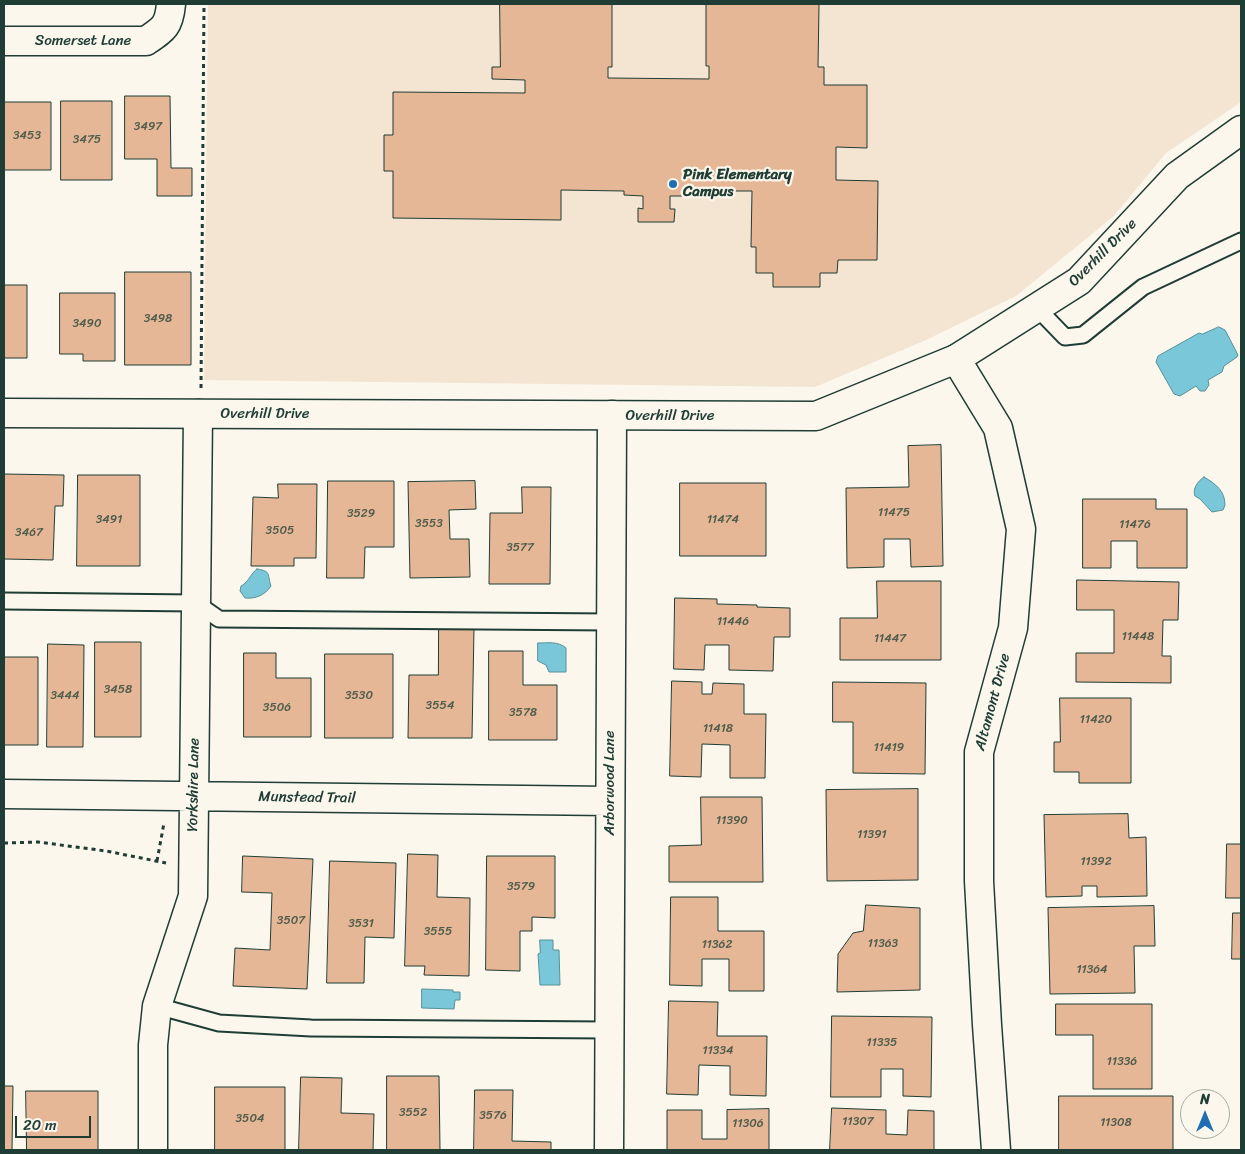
<!DOCTYPE html>
<style>
body{margin:0}
#map{position:relative;width:1245px;height:1154px;overflow:hidden;background:#fbf7ec;font-family:Sriracha,sans-serif}
canvas{display:block}
.frame{position:absolute;inset:0;border:5px solid #1f3d34;pointer-events:none}
.north{position:absolute;left:1180px;top:1089px;width:50px;height:50px;box-sizing:border-box;background:#fbf7ec;border:1px solid #a3ada2;border-radius:50%;rotate:0deg;font-size:14px;font-weight:700;line-height:20px;text-align:center;color:#1f3d34}
.north::after{content:'';display:block;margin:auto;width:18px;height:22px;background:#1f6fb2;clip-path:polygon(50% 0,100% 100%,50% 72%,0 100%)}
.scale{position:absolute;left:15px;top:1116px;width:76px;height:22px;box-sizing:border-box;border:2px solid #1f3d34;border-top:0;padding-left:6px;font-size:15px;line-height:18px;white-space:nowrap;color:#1f3d34;-webkit-text-stroke:4px #fbf7ec;paint-order:stroke}
</style>
<div id="map">
<canvas width="1245" height="1154"></canvas>
<div class="frame"></div>
<div class="north">N</div>
<div class="scale">20 m</div>
</div>
<script>
const context = document.querySelector('canvas').getContext('2d');
context.lineJoin = 'round';
function fillPath(path, color) {
  context.fillStyle = color;
  context.fill(path, 'evenodd');
}
function strokePath(path, color, width, dash) {
  context.strokeStyle = color;
  context.lineWidth = width;
  context.lineCap = dash ? 'butt' : 'round';
  context.setLineDash(dash || []);
  context.stroke(path);
}
function label(font, color, halo, rows, align = 'center') {
  context.font = font + ' Sriracha,sans-serif';
  context.lineWidth = 4.5;
  context.setLineDash([]);
  context.textBaseline = 'middle';
  context.strokeStyle = halo;
  context.fillStyle = color;
  for (const [text, x, y, turn = 0] of rows) {
    context.save();
    context.translate(x, y);
    context.rotate((+turn || 0) * Math.PI / 180);
    context.textAlign = isNaN(turn) ? turn : align;
    if (halo) context.strokeText(text, 0, 0);
    context.fillText(text, 0, 0);
    context.restore();
  }
}
const built = new Path2D(`
 M208,4h1033v98l-75,51 -52,63 -98,80 -90,44 -111,47 -611,-7z`);
const water = new Path2D(`
 M1219,327l6,3 13,25 -1,2 -13,9 -2,6 -14,8 1,5 -4,6h-5l-4,-5 -16,10 -6,-2 -18,-32 2,-6 41,-23 3,1z
 M1204,477c12,7 21,14 21,28l-2,5 -11,2 -12,-13 -5,-3c-3,-7 3,-15 9,-19z
 M257,569c15,2 10,6 14,17 -6,9 -15,13 -26,12l-5,-7 1,-5c8,-4 9,-12 16,-17z
 M538,643c10,0 20,-2 28,5v24h-17l-3,-7 -8,-4z
 M540,940h13v10h6l1,35h-20l-2,-31 2,-1z
 M422,989l31,1v2h7v8h-5l-1,9 -32,-1z`);
const building = new Path2D(`
 M500,4h112v63h-4v11l101,1v-13h-3v-62h113l-1,63h6v18h43v63l-31,-1v33l42,1 -1,79h-39l-1,13h-17v14h-47v-14h-17v-26h-5l1,-56h-60v5h-22v13h5l-1,13h-36v-14l5,1v-13l-19,-1v-4l-63,-1v30l-168,-2v-47h-9v-36h9v-43l132,1v-13l-33,-1v-12h8z
 M125,96h45l1,72h21v28h-35v-37h-32z
 M61,101h51v79h-51z
 M4,102h47v68h-47z
 M125,272h66v93h-66z
 M4,285h23v73h-23z
 M60,293h55v68h-32v-7h-23z
 M941,445l2,121 -32,1 -1,-28h-26v28l-37,1 -1,-80 63,-1 -1,-41z
 M4,474l60,1 -1,31h-8l-2,54 -49,-1z
 M78,475h62v91h-63z
 M328,481h66v66h-29l-1,31h-37z
 M475,481l1,28 -27,1 1,29h19l1,38 -60,1 -2,-96z
 M680,483h86v73h-86z
 M278,484h39l-1,74h-22v8h-43l2,-69 25,1z
 M522,487h29l-1,97h-61l1,-71h32z
 M1083,499h73v10h31v59h-50v-27h-26v27h-28z
 M1077,580l102,2 -1,38h-15l-1,36h9v27l-95,-1v-29h38v-43h-37z
 M877,581h64v79h-101v-42h37z
 M675,598l42,1v5l40,1v2l33,1v29h-16l-1,34 -44,-1v-25h-24l-1,25 -30,-1z
 M439,627l35,1 -2,110h-64l1,-63h29z
 M95,642h46v95h-46z
 M48,644l36,1 -1,102h-36z
 M489,651h34v34h34v55h-68z
 M244,653h32v25h35v59h-67z
 M325,654h68v84h-68z
 M4,657h34v88h-34z
 M672,681l30,1v12h10l1,-11 31,1v30h22l-1,64h-35v-33l-28,-1 -1,33 -31,-1z
 M833,682l93,1 -1,91 -72,-1v-51h-20z
 M1060,698h71v85h-52v-11h-25v-30h6z
 M918,789v91l-91,1 -1,-91z
 M701,797h61l1,85h-94v-36l32,-1z
 M1128,814l1,24 17,-1 1,59 -50,1v-11h-15v10l-36,1 -2,-82z
 M1227,844h14v54h-15z
 M408,854l30,1 -1,42 33,1 -1,78 -45,-1 1,-9h-20z
 M243,856l70,3 -6,130 -74,-3 2,-38 35,2 2,-57 -30,-1z
 M487,856h68v62l-23,-1v14h-12v40l-34,-1z
 M330,861l66,2 -2,75 -29,-1 -1,46h-37z
 M671,897h47v34h46v60h-35v-32h-27v27l-32,-1z
 M866,905l54,3v82l-83,2 1,-38 15,-21 10,-2z
 M1154,906l1,40h-21l1,47 -85,1 -2,-86z
 M1233,913h8v46h-9z
 M669,1001l49,1 -1,34h50l-1,60 -36,-1v-29l-31,-1 -1,30 -31,-1z
 M1056,1004h96v85h-59v-54h-37z
 M832,1016l100,1 -1,80 -28,-1v-27h-22v28h-50z
 M387,1076h52l1,74h-53z
 M301,1077l41,1 -1,35 33,1 -1,36h-74z
 M4,1086h9l-1,64h-8z
 M215,1087h70v63h-70z
 M475,1090h38l-1,51 39,1v8h-77z
 M26,1091h72v59h-71z
 M1059,1096h114v54h-114z
 M832,1108l54,2v24l21,1 1,-25 26,1v39h-104z
 M769,1109v41h-102v-40h35v29h25v-29z`);
const path = new Path2D(`
 M201,388l3,-384
 M4,843l34,-1 68,9 60,12
 M157,861l7,-38`);
const lane = new Path2D(`
 M1037,308l28,29 18,-2 60,-48 98,-46
 M4,601l192,2 23,16 392,3
 M157,1006l62,17 92,5 298,2`);
const street = new Path2D(`
 M4,41h142c18,-12 23,-15 25,-37
 M956,359l42,69 23,101 -8,99 -34,124v129l8,144 9,125
 M4,794l606,7
 M153,1150v-105l4,-39 36,-110 5,-482
 M609,1150l3,-735`);
const secondary = new Path2D(`
 M4,413l812,3 140,-57 123,-78 98,-105 64,-46`);
const markers = [
 [673,184,5,"#1f6fb2"]
];
const numberNames = [
 ["3497",148,127],
 ["3453",27,136],
 ["3475",87,140],
 ["3498",158,319],
 ["3490",87,324],
 ["11475",894,513],
 ["3529",361,514],
 ["3491",109,520],
 ["11474",723,520],
 ["3553",429,524],
 ["11476",1135,525],
 ["3505",280,531],
 ["3467",29,533],
 ["3577",520,548],
 ["11446",733,622],
 ["11448",1138,637],
 ["11447",890,639],
 ["3458",118,690],
 ["3444",65,696],
 ["3530",359,696],
 ["3554",440,706],
 ["3506",277,708],
 ["3578",523,713],
 ["11420",1096,720],
 ["11418",718,729],
 ["11419",889,748],
 ["11390",732,821],
 ["11391",872,835],
 ["11392",1096,862],
 ["3579",521,887],
 ["3507",291,921],
 ["3531",361,924],
 ["3555",438,932],
 ["11363",883,944],
 ["11362",717,945],
 ["11364",1092,970],
 ["11335",882,1043],
 ["11334",718,1051],
 ["11336",1122,1062],
 ["3552",413,1113],
 ["3576",493,1116],
 ["3504",250,1119],
 ["11307",858,1122],
 ["11308",1116,1123],
 ["11306",748,1124]
];
const streetNames = [
 ["Somerset Lane",83,41],
 ["Overhill Drive",1103,253,-45],
 ["Overhill Drive",265,414],
 ["Overhill Drive",670,416],
 ["Altamont Drive",993,702,-75],
 ["Arborwood Lane",610,783,-90],
 ["Yorkshire Lane",194,785,-89],
 ["Munstead Trail",307,798,1]
];
const poiNames = [
 ["Pink Elementary",683,175],
 ["Campus",683,192]
];
fillPath(built, '#f4e4d2');
fillPath(water, '#7ac7d9');
strokePath(water, '#569097', 1);
fillPath(building, '#e5b796');
strokePath(building, '#1f3d34', 1);
strokePath(lane, '#1f3d34', 19);
strokePath(street, '#1f3d34', 31);
strokePath(secondary, '#1f3d34', 31);
strokePath(path, '#1f3d34', 3, [4, 4]);
strokePath(lane, '#fbf7ec', 15);
strokePath(street, '#fbf7ec', 28);
strokePath(secondary, '#fbf7ec', 28);
for (const [x, y, r, color] of markers) {
  const dot = new Path2D();
  dot.arc(x, y, r, 0, 2 * Math.PI);
  context.fillStyle = color;
  context.fill(dot);
  strokePath(dot, '#fbf7ec', 2);
}
label('12px', '#505c4c', null, numberNames);
label('15px', '#1f3d34', '#fbf7ec', streetNames);
label('bold 15px', '#1f3d34', '#fbf7ec', poiNames, 'left');
</script>
